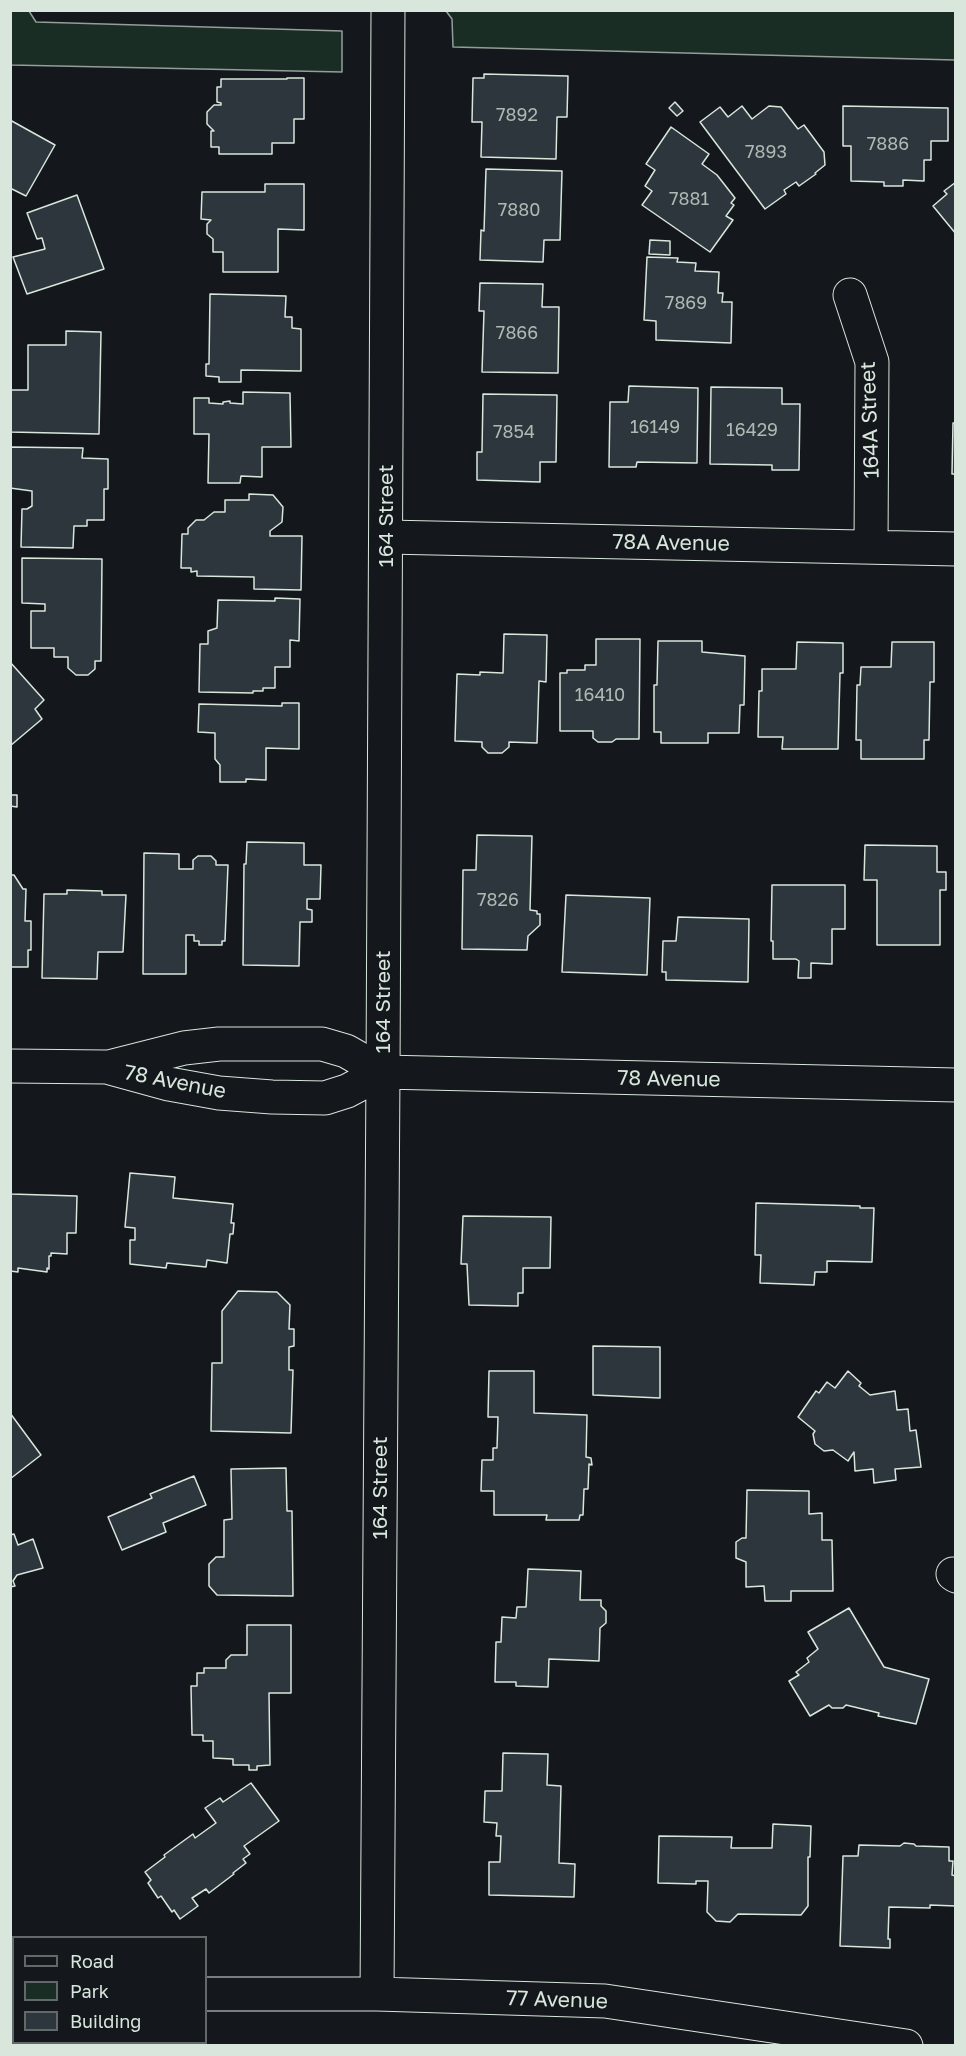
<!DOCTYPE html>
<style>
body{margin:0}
#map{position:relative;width:966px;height:2056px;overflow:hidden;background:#14181c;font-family:"Golos Text",sans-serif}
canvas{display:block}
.frame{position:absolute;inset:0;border:12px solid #d8e6dc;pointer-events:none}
.legend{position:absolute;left:12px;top:1936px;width:195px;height:108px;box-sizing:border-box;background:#14181c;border:2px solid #626a69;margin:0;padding:8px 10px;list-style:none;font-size:18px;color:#d8e6dc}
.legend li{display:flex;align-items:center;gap:12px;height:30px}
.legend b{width:30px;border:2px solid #626a69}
</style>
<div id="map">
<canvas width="966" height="2056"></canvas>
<div class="frame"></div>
<ul class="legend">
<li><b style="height:8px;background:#14181c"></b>Road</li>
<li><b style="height:16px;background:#1a2d24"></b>Park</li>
<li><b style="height:16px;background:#2c363c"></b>Building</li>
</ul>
</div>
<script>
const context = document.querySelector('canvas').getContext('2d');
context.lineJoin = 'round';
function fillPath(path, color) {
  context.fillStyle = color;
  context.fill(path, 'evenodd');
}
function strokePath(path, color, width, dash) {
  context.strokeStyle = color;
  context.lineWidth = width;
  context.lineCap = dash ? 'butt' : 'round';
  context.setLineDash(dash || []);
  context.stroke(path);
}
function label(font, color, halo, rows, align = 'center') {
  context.font = font + ' "Golos Text",sans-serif';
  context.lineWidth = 4.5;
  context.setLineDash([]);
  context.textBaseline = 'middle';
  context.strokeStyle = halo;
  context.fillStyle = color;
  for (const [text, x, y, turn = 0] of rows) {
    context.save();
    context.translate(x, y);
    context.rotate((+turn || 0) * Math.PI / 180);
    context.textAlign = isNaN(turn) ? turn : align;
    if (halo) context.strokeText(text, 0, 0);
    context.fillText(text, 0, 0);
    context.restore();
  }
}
const green = new Path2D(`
 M11,10l18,1 7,11 306,9v41l-331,-7z
 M446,11h509v49l-502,-13 -1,-28z`);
const building = new Path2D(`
 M484,74l84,2 -1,41h-10l-1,42 -75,-2 1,-35h-10l1,-44h11z
 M287,78h17v41h-10v24h-22v11h-53v-7h-8v-16h3l-7,-7v-12l7,-7h7v-2l-4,-1v-15h4v-8h66z
 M675,102l8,9 -6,5 -8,-8z
 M742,106l10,13 17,-13 12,1 17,22 6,-4 20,27 1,13 -10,8 1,1 -17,12 -3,-4 -12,8 2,4 -21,15 -65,-87 20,-15 8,10z
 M843,106l105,2v33h-17v19h-7v21l-21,-1v6h-19v-4l-33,-1v-35h-8z
 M10,120l45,25 -29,51 -16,-8z
 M671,127l38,27 -7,10 15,11 18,23 -4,5 3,2 -8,11 7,4 -23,32 -68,-47 10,-14 -7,-5 10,-16 -9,-6z
 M486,169l76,2 -2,69h-16l-1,22 -63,-2 1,-30 3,1z
 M956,182v52l-23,-28 14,-12 -3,-3z
 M265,184h39v46l-26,-1v43h-55v-20h-10v-13l-6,-5v-10l4,-4 -10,-1 1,-27h63z
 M77,195l27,74 -77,25 -14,-37 32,-8 -3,-11 -5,1 -10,-26z
 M650,240l20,1v14l-21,-1z
 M647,257l31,1 -1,4 19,1 -1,8 24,1 -1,21h5l-1,9h10l-1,41 -75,-3v-19l-12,-1z
 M480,283l63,1 -1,23h17l-1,66 -76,-1 2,-61h-5z
 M210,294l76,2 -1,21h7v11l9,1v42l-60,-1v12h-22v-5l-13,-1v-12h3z
 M66,331l35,1 -2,102 -89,-2v-42h18v-45h38z
 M629,386l69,2 -1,75 -60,-1 -1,5h-27l1,-65h18z
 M711,387l71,1v16h18l-1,66h-27v-5l-62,-1z
 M243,392l47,1 1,54h-29v30l-21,-1 -1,7h-32l1,-49h-15v-36h15v5l14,1v-2l7,-1v2l13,1z
 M483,394l74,1 -1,67h-16v20l-63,-2v-28h5z
 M953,423h3v51h-4z
 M10,447l73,1 -1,10 26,1v30h-4v31h-17v6h-13l-1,22 -52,-1 1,-38h5l5,-3v-15l-22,-3z
 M249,494l24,1 10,12 -1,15 -12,9v5h32l-1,54 -47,-1v-12l-57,-1v-5l-6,1v-4h-10l1,-34h6v-6l8,-8h8l10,-8h11v-12h24z
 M22,558l80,1 -1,102h-6v8l-7,6h-12l-8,-7v-11h-14v-9h-23v-37h14v-7l-23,-1z
 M275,598l25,1 -1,42 -9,-1v27h-15v21h-12v3h-10v2l-54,-1 1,-48h8v-13l9,-3 1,-28 57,1z
 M504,634l43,1 -1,47 -7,-1 -2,62 -28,-1v5l-7,6h-14l-6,-6v-5l-27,-1 2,-67 23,1v-3l23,1z
 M596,639h44l-1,100h-23l-4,3h-14l-5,-4v-7h-33v-58h7v-3h18v-5h11z
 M658,641h44v11l43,4 -1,49h-4l-1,28h-31v10h-47v-11h-7v-47h3z
 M797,642l46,1v30h-3l-2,76h-56l1,-12h-25l1,-46h3v-22h34z
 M892,642h42v40h-4l-1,58h-5v19h-63v-19h-5l1,-55h3l1,-18h30z
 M10,662l34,38 -9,9 7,10 -32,27z
 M282,703h17v46l-33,-1v32l-20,-1v3h-26v-17l-5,-6v-26l-17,-1 1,-28 83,2z
 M10,795h7v12l-7,-1z
 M477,835l55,1 -2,74 7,1v3h3v11l-12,11 -1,14 -65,-1 1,-79h13z
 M247,842l57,1v22h17l-1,34h-13v10l5,1v12h-12l-1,44 -56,-1 1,-101h2z
 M865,845l72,1v26h9v18h-6v55h-63v-65h-13z
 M144,853l35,1v15h14v-9l5,-4h13l5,5v4h12l-3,76h-3v4h-23v-4h-5v-6h-8v39h-43z
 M10,875h4l9,14h3l-1,32h6v29h-3v17h-18z
 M772,885h73v44h-13v35l-21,-1v15h-13l1,-17 -3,-2h-23v-18h-2z
 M67,890l35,1v4h24l-3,57h-25l-1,27 -55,-1 2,-84h23z
 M566,895l84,3 -3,77 -85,-3z
 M678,917l71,2 -1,63 -82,-2v-8h-4l1,-31h13z
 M130,1173l45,4 -2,21 60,6 -2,19h3l-1,11h-3l-3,29 -20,-3 -1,7 -39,-4 -1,5 -36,-4v-24h5v-12l-10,-1z
 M10,1177l1,17 66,2 -1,37h-9v21l-16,-1v3h-2v13l-2,-1v4l-29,-4v4l-8,-1z
 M756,1203l104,3v2h14l-2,54 -45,-1v11h-12l-1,13 -54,-2 1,-28h-6z
 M463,1216l88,1 -1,51h-27v25h-5v13l-49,-1 -2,-41h-6z
 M238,1291l39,1 13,13 -1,24h5v17l-5,1v23h4l-2,63 -80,-2 1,-68h10v-52z
 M593,1346l67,1v51l-67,-3z
 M489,1371h45v42l53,2 -1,42 5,1 1,7 -3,-1 -1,25h-4l-1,26h-3l-1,5h-33l1,-5h-53v-24h-13l1,-31h11v-12h4l1,-31h-10z
 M848,1371l13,12 -2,3 11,9 25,-4 2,19 11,-1 2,22 6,-1 5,37 -26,2 1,11 -22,3 -1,-14 -18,2 -1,-19 -6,9 -15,-11 -9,1 -9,-7 -2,-10 2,-3 -17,-14 18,-26 3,2 8,-11 8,6z
 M10,1413l31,42 -31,24z
 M286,1468l1,43h5l1,85 -76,-1 -8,-9v-22l7,-7h8v-37l8,-1 -1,-50z
 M194,1476l12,29 -43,18 3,9 -44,18 -14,-33 44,-19 -2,-4z
 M747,1490l62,1v23l13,-1v27h10l1,51h-42v10h-26l-1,-15 -18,1v-25l-10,-4v-16l6,-4h4z
 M14,1534l4,11 15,-6 10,29 -26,7 -4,6 2,5 -5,1v-52z
 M528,1569l53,2 -1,29h21v6l5,5v12l-6,5 -1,33 -50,-2 -1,28 -32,-1v-4h-21l1,-40h5l1,-25 14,1 1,-11h9z
 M849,1608l35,59 45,12 -13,45 -38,-8 1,-3 -33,-8 -3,3h-11l-3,-3 -19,11 -21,-35 10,-6 -3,-3 13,-10 -2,-4 11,-9 -10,-17z
 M247,1625h44v68h-22l1,72 -13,1v4h-8v-5h-16v-6l-20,-1v-17h-10v-6h-11l-1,-49h6v-13h7v-5h22v-8l5,-5h16z
 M503,1753l45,1 -1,31 14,1 -2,77 16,1 -1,33 -85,-2v-33h11l1,-26h-5l1,-13 -13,-1 1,-31h17z
 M251,1783l28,38 -35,25 6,8 -7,5 3,4 -13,10 1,1 -25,19 -3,-4 -14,9 6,8 -18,13 -6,-9 -2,2 -11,-16 -3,2 -10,-15 3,-3 -6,-8 20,-15 -1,-2 29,-21 2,4 21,-15 -11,-15 15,-10 3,4z
 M773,1824l38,2 -1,31h-2v49l-7,9 -63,-1 -8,8 -14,-1 -9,-9 1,-31h-12v3l-38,-1 1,-47 73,1 -1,11h41z
 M904,1843l10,1 2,2 33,1v14h4l-1,14 4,1v30l-26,-1v3l-41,-1 -1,32h2v9l-50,-2 3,-90h15l1,-11 41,1z`);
const street = new Path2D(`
 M850,295l22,67 -1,185
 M386,537l570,12
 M10,1066l97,1 62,17 50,9 53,4 53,1 22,-7 36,-19 573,13
 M109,1067l75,-19 35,-4h103l24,7 37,21
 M953,1574l3,2
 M206,1994h171l228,7 301,45
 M377,1994l6,-922
 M10,2001h4`);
const secondary = new Path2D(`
 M383,1072l5,-1062`);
const numberNames = [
 ["7892",517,115],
 ["7886",888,144],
 ["7893",766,152],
 ["7881",689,199],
 ["7880",519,210],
 ["7869",686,303],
 ["7866",517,333],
 ["16149",655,427],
 ["16429",752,430],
 ["7854",514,432],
 ["16410",600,695],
 ["7826",498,900]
];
const streetNames = [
 ["164A Street",870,420,-92],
 ["164 Street",386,516,-90],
 ["78A Avenue",671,543,1],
 ["164 Street",383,1002,-90],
 ["78 Avenue",669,1079,1],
 ["78 Avenue",175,1082,11],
 ["164 Street",380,1488,-90],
 ["77 Avenue",557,2000,2]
];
fillPath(green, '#1a2d24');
strokePath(green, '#939e99', 1.5);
fillPath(building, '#2c363c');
strokePath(building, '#d8e6dc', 1.5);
strokePath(street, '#d8e6dc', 35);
strokePath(secondary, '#d8e6dc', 35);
strokePath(street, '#14181c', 33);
strokePath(secondary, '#14181c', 33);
label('18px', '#adbab4', null, numberNames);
label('21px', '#d8e6dc', '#14181c', streetNames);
</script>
